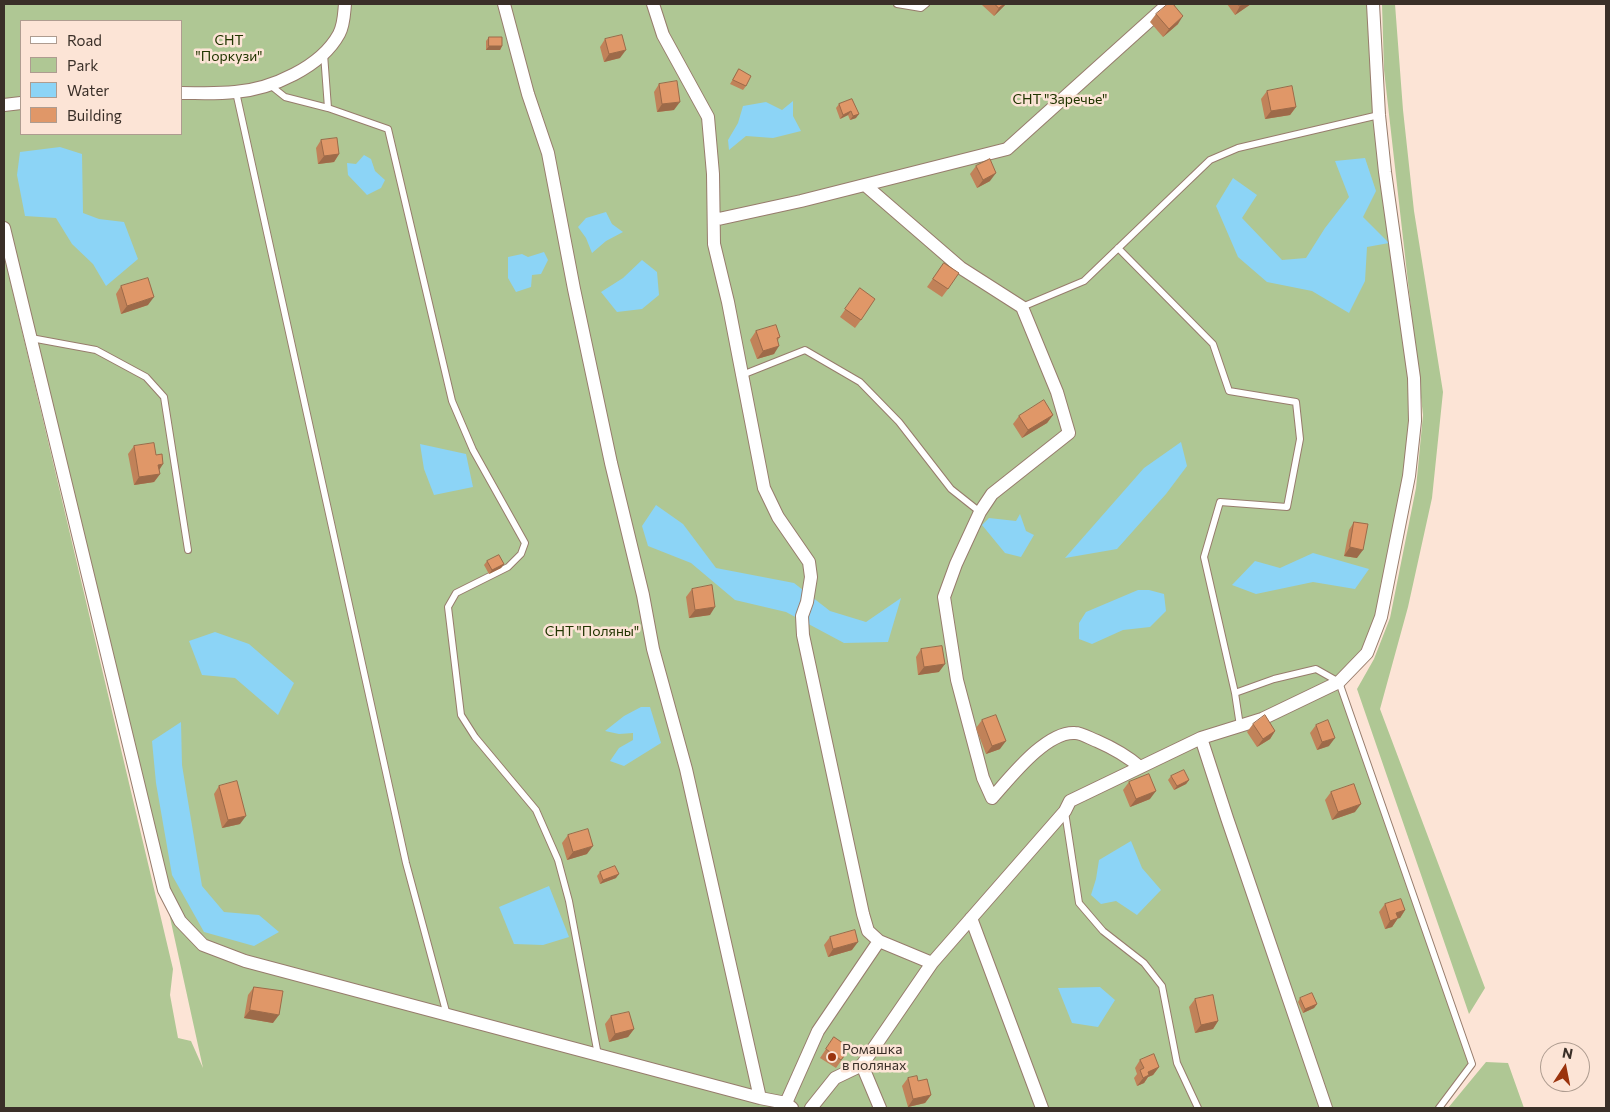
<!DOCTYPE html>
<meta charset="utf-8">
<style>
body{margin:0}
#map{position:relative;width:1610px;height:1112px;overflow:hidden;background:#fce4d6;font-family:Commissioner,sans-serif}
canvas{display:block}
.frame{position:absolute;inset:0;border:5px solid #3a2f28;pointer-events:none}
.legend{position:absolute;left:20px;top:20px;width:162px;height:115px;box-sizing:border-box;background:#fce4d6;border:1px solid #ae9c90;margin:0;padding:6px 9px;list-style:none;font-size:15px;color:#3a2f28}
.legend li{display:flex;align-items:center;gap:10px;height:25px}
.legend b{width:25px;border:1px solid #ae9c90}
.north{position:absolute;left:1540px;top:1042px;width:50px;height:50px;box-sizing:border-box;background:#fce4d6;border:1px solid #ae9c90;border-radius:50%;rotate:11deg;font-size:14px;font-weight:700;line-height:20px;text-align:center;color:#3a2f28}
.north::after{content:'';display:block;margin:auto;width:18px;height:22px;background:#9a330d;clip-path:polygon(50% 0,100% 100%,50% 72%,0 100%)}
</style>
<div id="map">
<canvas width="1610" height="1112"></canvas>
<div class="frame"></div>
<ul class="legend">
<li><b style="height:6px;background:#fff"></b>Road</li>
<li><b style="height:14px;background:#afc794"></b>Park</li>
<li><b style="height:14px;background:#8cd4f6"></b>Water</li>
<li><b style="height:14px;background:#e09768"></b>Building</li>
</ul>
<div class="north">N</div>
</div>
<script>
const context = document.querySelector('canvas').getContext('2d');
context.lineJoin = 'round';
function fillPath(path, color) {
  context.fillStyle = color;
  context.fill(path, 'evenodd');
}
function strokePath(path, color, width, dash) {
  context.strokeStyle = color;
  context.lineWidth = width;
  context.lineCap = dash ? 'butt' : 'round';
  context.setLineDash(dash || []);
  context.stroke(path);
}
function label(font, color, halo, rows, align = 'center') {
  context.font = font + ' Commissioner,sans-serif';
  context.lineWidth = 5;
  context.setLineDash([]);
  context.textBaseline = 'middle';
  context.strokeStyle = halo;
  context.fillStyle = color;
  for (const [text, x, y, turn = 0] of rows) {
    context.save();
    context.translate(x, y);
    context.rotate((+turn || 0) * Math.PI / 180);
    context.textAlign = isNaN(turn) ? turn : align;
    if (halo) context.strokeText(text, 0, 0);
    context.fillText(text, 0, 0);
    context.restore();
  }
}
const green = new Path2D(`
 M4,4h1369l41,374 -5,98 -42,177 -28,29 133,382 -33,44h-1435v-853l169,714 -3,26 8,43 13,3 12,27 -39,-178 -160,-662zM21,21h160v113h-160z
 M1382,4h13l8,106 11,101 29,181 -11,106 -24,109 -28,102 105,279 -16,26 -112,-325 17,-30 16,-41 26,-130 7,-73 -39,-345z
 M1486,1062l22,1 16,45h-76z`);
const water = new Path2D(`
 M793,101v15l8,15 -28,7 -27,-2 -17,14 -1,-10 10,-17 5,-17 23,-4 16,8z
 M60,147l22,7 1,59 16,6 25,3 14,37 -32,27 -13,-22 -21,-20 -16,-26 -31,-2 -8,-41 3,-23z
 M364,155l7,4 4,12 10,9 -4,8 -14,7 -19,-20 -1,-12 9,1z
 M1365,158l11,33 -13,26 26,26 -22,4 -2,34 -16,32 -37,-22 -45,-9 -29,-25 -22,-51 17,-28 24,17 -15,23 40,42 24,-2 19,-30 24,-31 -14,-36z
 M606,212l6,12 11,8 -17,9 -14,12 -6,-15 -8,-11 8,-9z
 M544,252l4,8 -7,14 -9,1 -1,12 -15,5 -8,-14v-21l14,-3 6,3z
 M642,260l15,12 2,23 -17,14 -25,3 -16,-20 22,-14z
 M1181,442l6,24 -21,28 -49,55 -52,9 79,-90z
 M420,444l46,10 7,33 -39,8 -10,-26z
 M656,505l27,19 33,44 78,15 36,28 36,11 35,-24 -13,44 -44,1 -58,-31 -51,-12 -44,-37 -43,-17 -6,-20z
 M1020,514l6,17 8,4 -13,22 -16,-4 -23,-28 7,-7 27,3z
 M1313,553l56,16 -14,20 -42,-7 -57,12 -24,-9 23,-24 25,7z
 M1138,590h11l15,4 2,17 -16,16 -27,3 -31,14 -13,-5v-16l7,-11z
 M215,632l34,12 45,39 -16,32 -43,-37 -33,-3 -13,-34z
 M641,707h9l11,36 -37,23 -14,-5 9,-13 14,-8v-7l-14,1 -14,-3 19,-15z
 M181,722l1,43 20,121 22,26 35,3 20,17 -25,14 -50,-14 -32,-57 -16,-92 -4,-42z
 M1131,841l11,27 19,22 -24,25 -21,-14 -15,3 -10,-9 5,-16 3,-19z
 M549,886l20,51 -26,8 -29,-1 -15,-37z
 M1100,987l15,13 -17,27 -26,-4 -14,-35z`);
const service = new Path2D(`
 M897,4l24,4 5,-4
 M324,54l4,54
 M270,85l15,12 43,11 60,21 64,272 21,49 52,93 -4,11 -13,13 -52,26 -8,14 13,108 14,22 61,73 22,50 11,41 29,154
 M236,92l170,771 41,152
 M1118,248l95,96 16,47 67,11 4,37 -13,68 -67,-5 -16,55 31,136 5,33
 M1022,307l62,-26 126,-121 28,-12 141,-33
 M31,338l65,12 50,27 18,20 24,153
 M742,375l63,-25 55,32 39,40 52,67 29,23
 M1235,693l39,-14 42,-10 23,13 133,382 -33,44
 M1065,812l14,91 24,28 41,32 18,23 15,77 21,45`);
const minor = new Path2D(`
 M504,4l24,90 20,59 26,136 37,174 32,132 10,54 33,120 74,329
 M653,4l10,31 45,82 5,57 1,70 14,58 36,186 14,29 31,45 2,15 -4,25 -5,14 1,19 60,279 5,17 11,10 53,22
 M181,93c18,0 36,1 54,-1 37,-3 86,-25 104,-58 5,-9 5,-20 6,-30
 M4,105l17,-2
 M865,185l96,83 61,39 35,85 12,41 -77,61 -12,18 -24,52 -12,33 13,83 26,98 9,20c18,-20 54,-67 83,-65 7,0 16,6 22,8 16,7 30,15 43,26
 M714,220l87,-19 206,-52 161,-145
 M4,228l160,662 16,31 23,24 42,16 515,137 26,5 6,5
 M1201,738l26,80 99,290
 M971,918l71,190
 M862,1065l18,43
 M786,1103l32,-72 61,-90
 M811,1108l24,-30 27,-13 70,-102 133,-152 5,-10 131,-63 61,-19 77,-37 28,-29 14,-36 28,-141 6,-55 -1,-43 -29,-206 -6,-57 -6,-111`);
const wall = new Path2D(`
 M983,4h23l-12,12 -12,-11z
 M1227,4h24l-16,11z
 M1156,14l22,10 -15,13 -13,-15z
 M489,37l13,9 -2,4h-14v-9z
 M605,39l15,19 -16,4 -4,-15z
 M739,69l7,17 -3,4 -13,-6z
 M659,84l15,26 -17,2 -3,-20z
 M1267,91l29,16 -6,8 -25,4 -4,-20z
 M852,99l4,19 -6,2 -2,-5 -8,4 -4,-11 3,-4z
 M321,140l18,14 -5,8 -16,2 -2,-16z
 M976,166l14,15 -13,7 -7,-14z
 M944,263l4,26 -6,8 -15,-10z
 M121,286l27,19 -27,9 -5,-20z
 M860,288l1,32 -6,8 -15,-11z
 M756,331l24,6 -2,3 -4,14 -17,5 -7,-19z
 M1053,415l-6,8 -25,15 -9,-14 6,-8z
 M134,446l22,9 4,19 -6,8 -20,3 -6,-31z
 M1354,522l3,36 -13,-2 5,-26z
 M487,561l17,3 -3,4 -12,6 -5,-9z
 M692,589l18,26 -21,3 -3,-21z
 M921,649l18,23 -21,3 -2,-18z
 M982,720l18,29 -14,5 -10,-26z
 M1253,724l22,7 -5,8 -13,8 -10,-15z
 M1316,725l13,21 -12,4 -7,-17z
 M1171,776l18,4 -3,4 -12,6 -6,-10z
 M1129,782l21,17 -20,8 -7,-17z
 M219,786l21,38 -18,4 -8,-34z
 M1331,792l24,20 -23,8 -7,-20z
 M568,835l19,19 -20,6 -5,-17z
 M600,872l16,6 -16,6 -3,-8z
 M1385,904l20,6 -5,8h-2l-6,9 -7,2 -6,-17z
 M830,937l22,13 -24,7 -4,-12z
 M254,987l19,36 -29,-5 4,-23z
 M1300,998l17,6 -3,4 -11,5 -5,-11z
 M1195,999l23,22 -5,8 -18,4 -6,-26z
 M611,1016l23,13 -6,8 -19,5 -4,-18z
 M834,1037l16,11 -14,20 -16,-10z
 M1140,1060l19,7 -6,8 -5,2 -4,6 -7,3 -3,-8 3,-4 -2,-6z
 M908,1078l10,3 13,14 -6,8 -17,4 -6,-21z`);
const shadedWall = new Path2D(`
 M1004,4h2l-12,12 5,-8z
 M1244,4h7l-16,11 5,-9z
 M1183,16l-5,8 -15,13 6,-8z
 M489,46h13l-2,4h-14z
 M626,50l-6,8 -16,4 5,-8z
 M680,102l-6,8 -17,2 5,-8z
 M1296,107l-6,8 -25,4 6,-8z
 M851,111l-3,4 -8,4 3,-4z
 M859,114l-3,4 -6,2 3,-4z
 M339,154l-5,8 -16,2 6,-8z
 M996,173l-6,8 -13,7 6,-8z
 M154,297l-6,8 -27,9 6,-8z
 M779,346l-5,8 -17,5 6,-8z
 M1053,415l-6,8 -25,15 6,-8z
 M163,464l-5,8v-7z
 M160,474l-6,8 -20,3 5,-8z
 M1350,547l13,3 -6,8 -13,-2z
 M504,564l-3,4 -12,6 3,-4z
 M715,607l-5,8 -21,3 6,-8z
 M945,664l-6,8 -21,3 6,-8z
 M1275,731l-5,8 -13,8 6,-8z
 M1335,738l-6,8 -12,4 5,-8z
 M1006,741l-6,8 -14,5 6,-8z
 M1189,780l-3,4 -12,6 3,-4z
 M1156,791l-6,8 -20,8 6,-8z
 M1361,804l-6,8 -23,8 6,-8z
 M246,816l-6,8 -18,4 6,-8z
 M593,846l-6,8 -20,6 6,-8z
 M619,874l-3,4 -16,6 3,-4z
 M1405,910l-5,8 -10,3 6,-8z
 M1398,918l-6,9 -7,2 5,-8z
 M858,942l-6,8 -24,7 5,-8z
 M1317,1004l-3,4 -11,5 2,-4z
 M250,1010l29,5 -6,8 -29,-5z
 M1218,1021l-5,8 -18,4 6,-8z
 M634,1029l-6,8 -19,5 6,-8z
 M1159,1067l-6,8 -5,2 -4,6 -7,3 11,-14z
 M931,1095l-6,8 -17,4 5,-8z`);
const building = new Path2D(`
 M995,4h9l-5,4z
 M1168,4h5l10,12 -14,13 -13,-15z
 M1238,4h6l-4,2z
 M622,35l4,15 -17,4 -4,-15z
 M489,37h13v9h-13z
 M739,69l12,7 -5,10 -13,-6z
 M677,81l3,21 -18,2 -3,-20z
 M1292,86l4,21 -25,4 -4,-20z
 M852,99l7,15 -6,2 -2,-5 -8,4 -4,-11z
 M337,138l2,16 -15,2 -3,-16z
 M990,159l6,14 -13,7 -7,-14z
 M944,263l15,10 -11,16 -15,-10z
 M148,278l6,19 -27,9 -6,-20z
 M860,288l15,11 -14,21 -16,-11z
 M776,325l4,12 -3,1 2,8 -16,5 -7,-20z
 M1044,400l9,15 -25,15 -9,-14z
 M154,443l2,12 6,-1 1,10 -5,1 2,9 -21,3 -5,-31z
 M1354,522l14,2 -5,26 -13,-3z
 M499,555l5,9 -12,6 -5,-9z
 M712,585l3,22 -20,3 -3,-21z
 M942,646l3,18 -21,3 -3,-18z
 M996,715l10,26 -14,5 -10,-26z
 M1265,715l10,16 -12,8 -10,-15z
 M1328,720l7,18 -13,4 -6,-17z
 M1184,770l5,10 -12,6 -6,-10z
 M1149,774l7,17 -20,8 -7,-17z
 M237,781l9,35 -18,4 -9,-34z
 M1354,784l7,20 -23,8 -7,-20z
 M588,829l5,17 -20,6 -5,-17z
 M615,866l4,8 -16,6 -3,-8z
 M1401,899l4,11 -9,3 2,5 -8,3 -5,-17z
 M855,930l3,12 -25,7 -3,-12z
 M254,987l29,4 -4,24 -29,-5z
 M1312,993l5,11 -12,5 -5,-11z
 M1213,995l5,26 -17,4 -6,-26z
 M629,1012l5,17 -19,5 -4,-18z
 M834,1037l16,11 -9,12 -15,-11z
 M1154,1054l5,13 -11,5 1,3 -6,3 -3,-8 4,-2 -4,-8z
 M917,1076l1,5 9,-2 4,16 -18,4 -5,-21z`);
const markers = [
 [832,1057,5,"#9a330d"]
];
const parkNames = [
 ["СНТ",229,40],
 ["\"Поркузи\"",229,56],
 ["СНТ \"Заречье\"",1060,99],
 ["СНТ \"Поляны\"",592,631]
];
const poiNames = [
 ["Ромашка",842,1049],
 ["в полянах",842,1065]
];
fillPath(green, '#afc794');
fillPath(water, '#8cd4f6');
strokePath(service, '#977c6c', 8);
strokePath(minor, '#977c6c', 14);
strokePath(service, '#fff', 6);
strokePath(minor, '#fff', 12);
fillPath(wall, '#c18259');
fillPath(shadedWall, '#9d6a49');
fillPath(building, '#e09768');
strokePath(building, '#9d6a49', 1);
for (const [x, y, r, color] of markers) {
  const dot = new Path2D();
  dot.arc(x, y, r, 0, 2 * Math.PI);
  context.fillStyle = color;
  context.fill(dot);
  strokePath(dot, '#fce4d6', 2);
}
label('14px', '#213500', '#fce4d6', parkNames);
label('14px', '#3a2f28', '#fce4d6', poiNames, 'left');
</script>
